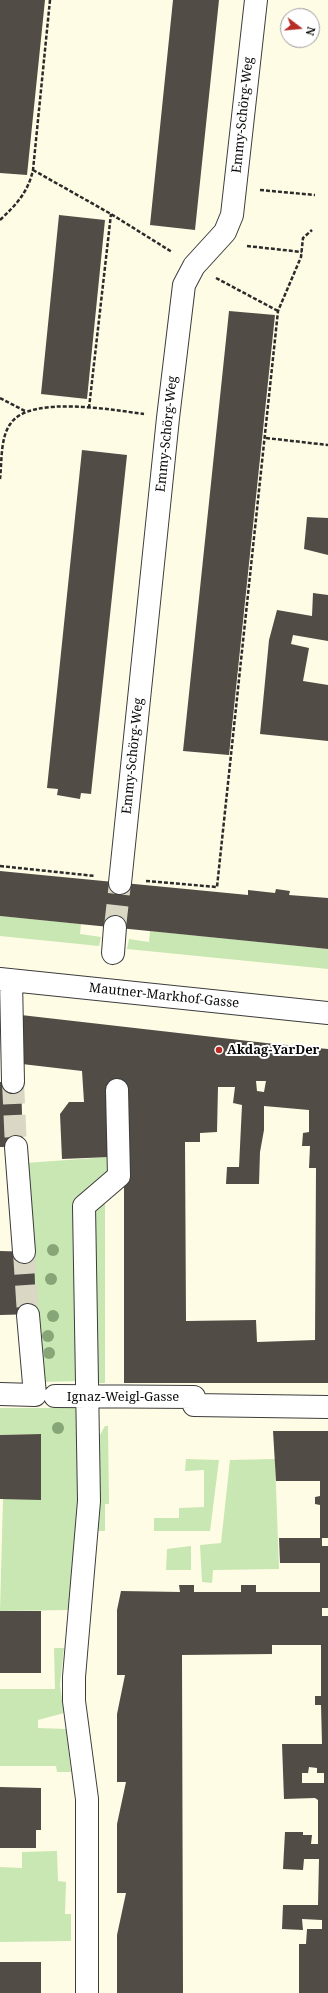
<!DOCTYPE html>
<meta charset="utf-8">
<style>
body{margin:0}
#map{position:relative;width:328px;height:1993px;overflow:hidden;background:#fffce6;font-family:"Noto Serif",serif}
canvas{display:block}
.north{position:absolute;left:280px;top:8px;width:40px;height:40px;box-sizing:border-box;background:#fff;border:1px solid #9d9d9d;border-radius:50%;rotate:106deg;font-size:11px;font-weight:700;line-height:16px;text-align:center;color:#090909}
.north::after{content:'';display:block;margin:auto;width:14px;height:18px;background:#b72c24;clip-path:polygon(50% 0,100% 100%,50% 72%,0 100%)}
</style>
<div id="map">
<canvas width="328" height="1993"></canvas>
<div class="north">N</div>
</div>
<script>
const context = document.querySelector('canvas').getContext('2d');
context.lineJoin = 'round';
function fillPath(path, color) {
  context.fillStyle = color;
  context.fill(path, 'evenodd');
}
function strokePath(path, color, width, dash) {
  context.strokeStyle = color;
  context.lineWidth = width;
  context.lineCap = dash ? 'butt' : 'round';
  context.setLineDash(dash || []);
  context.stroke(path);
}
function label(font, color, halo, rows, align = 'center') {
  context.font = font + ' "Noto Serif",serif';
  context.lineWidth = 4;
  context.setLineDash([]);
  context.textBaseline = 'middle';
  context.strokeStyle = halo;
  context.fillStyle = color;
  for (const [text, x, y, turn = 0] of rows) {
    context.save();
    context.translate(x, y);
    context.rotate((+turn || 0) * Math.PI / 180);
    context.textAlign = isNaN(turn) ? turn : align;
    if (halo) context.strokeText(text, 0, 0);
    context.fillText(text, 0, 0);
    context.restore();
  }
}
const green = new Path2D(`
 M0,916l81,8 -1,10 21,3 -2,9 -99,-10z
 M150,931l178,18v20l-201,-20 2,-10 20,3z
 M110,1157l2,17 -25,24 -9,183 -39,1 -5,-130 -9,-89z
 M105,1195v188h-9l-7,-173z
 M0,1408h78l1,82 -10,120 -69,1 3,-112 37,-65 -40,1z
 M105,1426h3l1,78h-4v27h-8l3,-39v-57z
 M186,1459l33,1 -9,71h-56v-13h25v-10l25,-1v-37l-19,1z
 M275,1459l4,110 -66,1 -1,13 -10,-1 -2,-37 21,-2 9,-83z
 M191,1546v24h-25l1,-21z
 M54,1648h10l-4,37 4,28 -26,7v8l28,1 5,43h-14l-1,-6h-56v-77h55z
 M57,1851l1,30 8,1 -1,32h6v27l-71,1v-75l22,1v-16z`);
const building = new Path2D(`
 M0,0h45l-18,175 -27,-2z
 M173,0h46l-24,230 -45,-5z
 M59,215l46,5 -18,179 -46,-5z
 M229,311l46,4 -46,440 -46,-4z
 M82,450l45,5 -36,339 -10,-1 -1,6 -23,-4 1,-6 -11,-1z
 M307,517l21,1v37l-24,-6z
 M313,593l15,2v46l-35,-6 -2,9 18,4 -6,33 25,4v56l-68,-7 9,-94 8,-30 35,6z
 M0,871l248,24v-5l27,3 1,-4 14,2 -1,4 39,3v51l-328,-33z
 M21,1015l245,28 62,6v334h-204v-291l-14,65 -48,2 -2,-45 9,-12h15l-2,-31 -60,-7zM256,1081h10l-2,11 -7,-1zM218,1087h17l-2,16 9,2 -3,62h-12l-1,17h33l1,-32 4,-22v-24l45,4v22l-6,1 -1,13h8l-1,22h7l-1,172 -58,2 -1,-22 -70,1 -1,-179h15v-9l17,-1z
 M21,1081l2,66h-23v-65z
 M0,1251l34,1 2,62 -36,1z
 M273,1431h55v107h-6v8h6v62h-6v8h6v377h-29v-49h7l1,-15h15v-9l-20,-1 1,11 -21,-1 1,-24h35l1,-46h-15l-1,11 -20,-1 2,-37h18v3h9l-1,9h7v-44l-3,-2 -31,1 -2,-55h40l-1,-39h-6v-9h6v-51h-49v9l-90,1 1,338h-66v-58l9,-42h-9v-69l9,-42h-9v-68l8,-39h-8v-65l4,-19 59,1 -1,-7h15v7h47v-7h15v7h64v-29h-40l-1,-25h41v-33l-5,-1v-7l5,-1v-15h-44zM309,1767l8,1v5h7v10h-22v-10h6z
 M41,1434v66l-41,-1v-64z
 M0,1611h41v62h-41z
 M0,1787l41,1v42h-5v18h-36z
 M0,1962h41v31h-41z`);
const minorTunnel = new Path2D(`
 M115,927l5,-44
 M13,1082l3,65
 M24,1252l4,63`);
const path = new Path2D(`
 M33,170l78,44 61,38
 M260,190l55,5
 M0,220c17,-16 28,-28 33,-50l17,-170
 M247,246l55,6
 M216,278l62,33
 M0,398l25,13
 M89,408l22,-194
 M266,438l62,7
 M0,479c2,-17 0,-42 11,-56 20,-28 102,-13 133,-9
 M0,866l95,10
 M146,881l71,6 61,-576 23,-54 2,-19 9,-8`);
const minor = new Path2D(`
 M120,883l48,-465 16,-133 10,-19 31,-34 7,-17 24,-215
 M113,953l2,-26
 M0,979l328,34
 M11,980l2,102
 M16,1147l8,105
 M0,1394l35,1 -7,-80
 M55,1396l139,1v8l134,2
 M87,1993v-194l-13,-98v-24l15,-176 -5,-295 35,-30 -2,-86`);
const trees = [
 [53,1250],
 [51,1279],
 [53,1316],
 [48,1336],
 [49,1353],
 [58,1428]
];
const markers = [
 [219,1050,4,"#b72c24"]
];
const streetNames = [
 ["Emmy-Schörg-Weg",243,115,-84],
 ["Emmy-Schörg-Weg",167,434,-84],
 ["Emmy-Schörg-Weg",133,756,-84],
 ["Mautner-Markhof-Gasse",164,996,6],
 ["Ignaz-Weigl-Gasse",123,1397]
];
const poiNames = [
 ["Akdag-YarDer",227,1050]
];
fillPath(green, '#c8e7b2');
fillPath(building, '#524c46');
strokePath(minorTunnel, '#dad8c5', 22, [22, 11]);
strokePath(minor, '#3c3c3c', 24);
strokePath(path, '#2b2b2b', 2.5, [4, 2]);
strokePath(minor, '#fff', 22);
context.fillStyle = '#86a677';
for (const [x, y] of trees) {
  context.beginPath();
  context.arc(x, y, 6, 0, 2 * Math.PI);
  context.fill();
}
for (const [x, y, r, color] of markers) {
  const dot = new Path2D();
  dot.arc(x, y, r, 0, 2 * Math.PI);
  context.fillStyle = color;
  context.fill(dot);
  strokePath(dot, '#fff', 1.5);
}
label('13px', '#090909', '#fff', streetNames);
label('bold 13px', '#090909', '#fff', poiNames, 'left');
</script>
